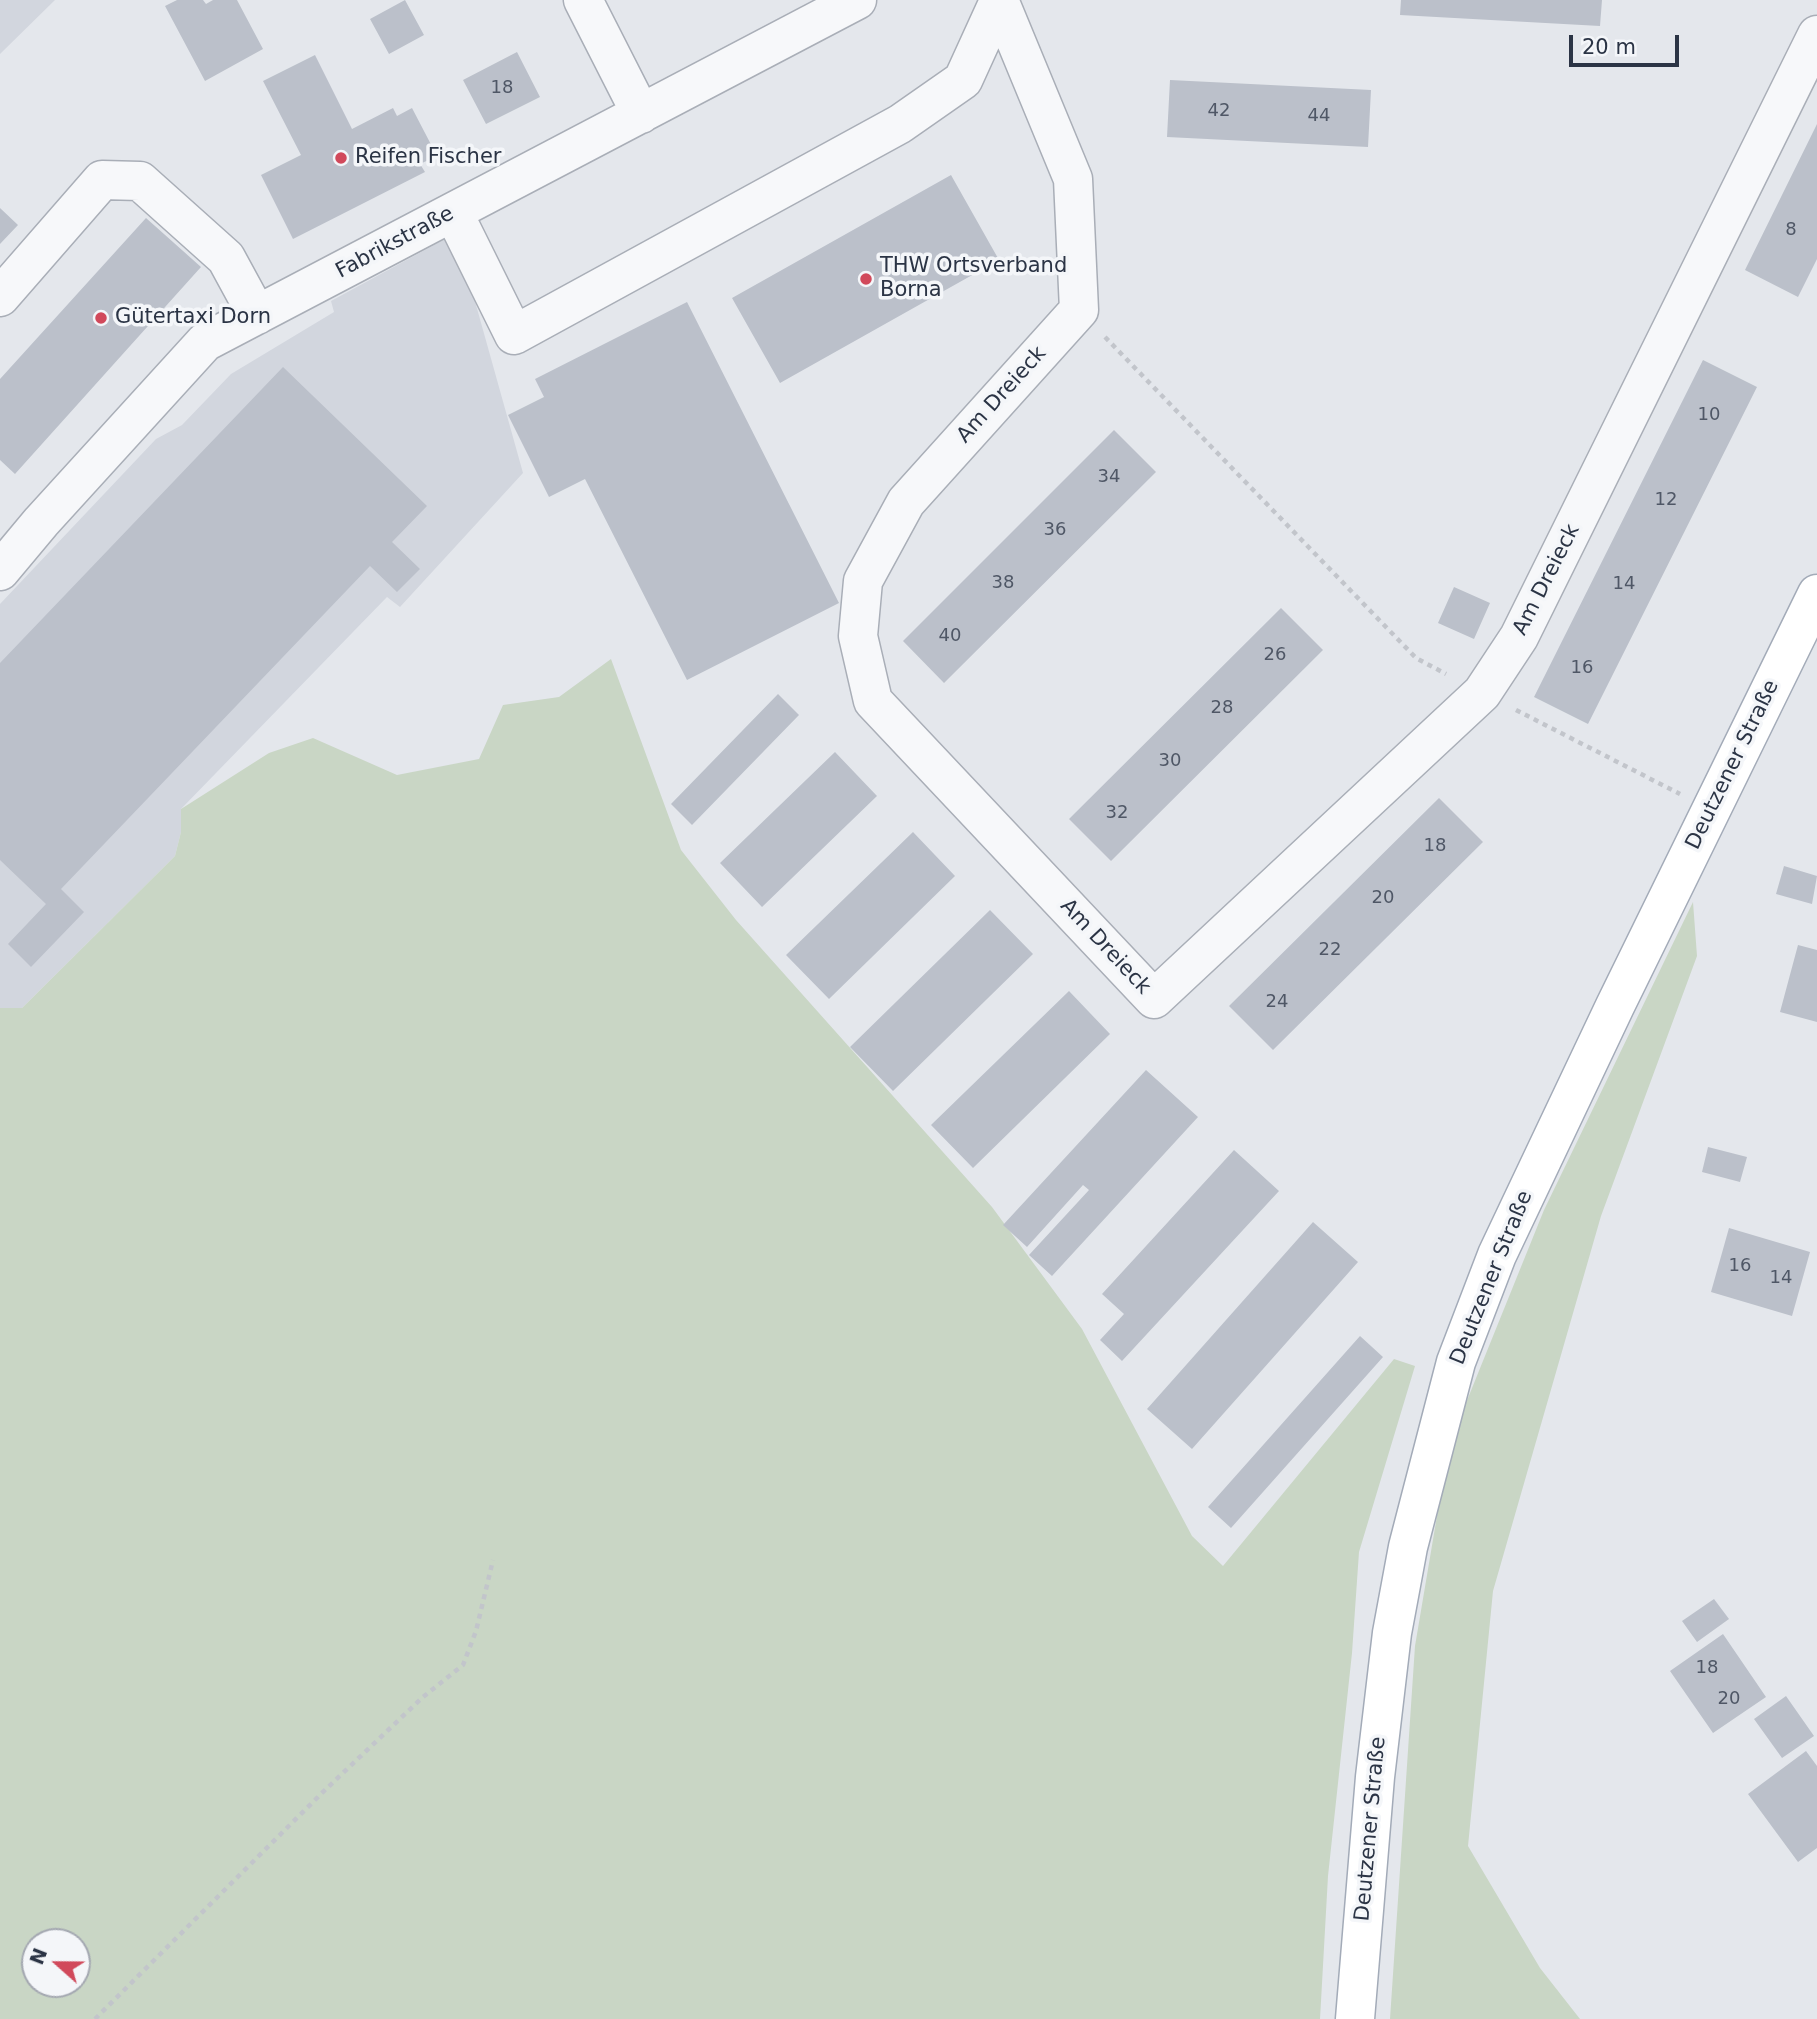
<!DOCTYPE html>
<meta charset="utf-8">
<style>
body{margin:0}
#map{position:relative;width:1817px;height:2019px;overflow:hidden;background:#e4e7ec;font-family:"DejaVu Sans",sans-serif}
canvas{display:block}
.north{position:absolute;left:21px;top:1928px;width:70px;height:70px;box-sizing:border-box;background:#f4f6f9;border:2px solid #a4a8b1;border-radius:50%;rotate:291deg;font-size:19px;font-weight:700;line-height:28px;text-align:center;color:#2b3445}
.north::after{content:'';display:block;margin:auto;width:24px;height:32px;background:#d1495b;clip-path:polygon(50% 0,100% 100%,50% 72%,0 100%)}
.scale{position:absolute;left:1569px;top:35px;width:110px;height:32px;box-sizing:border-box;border:4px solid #2b3445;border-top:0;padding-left:9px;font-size:21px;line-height:24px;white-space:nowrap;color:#2b3445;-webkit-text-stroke:5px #f4f6f9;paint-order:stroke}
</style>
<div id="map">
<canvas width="1817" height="2019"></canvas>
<div class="north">N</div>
<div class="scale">20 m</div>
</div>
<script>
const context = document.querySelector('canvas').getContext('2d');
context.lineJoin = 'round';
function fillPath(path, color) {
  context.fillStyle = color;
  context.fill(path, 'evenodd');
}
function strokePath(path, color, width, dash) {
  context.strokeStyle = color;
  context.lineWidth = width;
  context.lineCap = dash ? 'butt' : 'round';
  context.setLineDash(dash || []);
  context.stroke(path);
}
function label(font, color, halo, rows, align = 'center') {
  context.font = font + ' "DejaVu Sans",sans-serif';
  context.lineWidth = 7;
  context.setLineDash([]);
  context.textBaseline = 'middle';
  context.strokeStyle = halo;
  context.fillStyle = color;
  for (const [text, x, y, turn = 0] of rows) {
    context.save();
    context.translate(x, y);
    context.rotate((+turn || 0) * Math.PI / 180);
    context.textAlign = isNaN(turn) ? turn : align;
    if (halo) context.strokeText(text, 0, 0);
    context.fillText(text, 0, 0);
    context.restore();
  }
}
const built = new Path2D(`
 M0,0h55l-55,54z
 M447,238l24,49 52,186 -123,134 -13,-10 -206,212v23l-6,24 -153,152h-22v-404l156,-165 26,-14 49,-51 103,-62 -3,-11z`);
const green = new Path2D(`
 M611,659l70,191 55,70 256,287 90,122 110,207 31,30 171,-207 21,7 -56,186 -7,101 -24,223 -8,143h-1320v-1011h22l153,-152 6,-24v-23l88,-56 44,-15 84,37 82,-16 24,-54 56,-8zM35,1942h42v42h-42z
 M1693,902l4,54 -96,260 -108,375 -25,255 72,122 40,51h-190l25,-373 34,-201 95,-235z`);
const building = new Path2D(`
 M177,0h26l3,4 7,-4h24l26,49 -58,32 -40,-75z
 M405,0l19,35 -35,19 -19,-35z
 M1401,0h201l-2,26 -200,-11z
 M517,52l23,45 -54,27 -23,-44z
 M315,55l37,74 41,-21 4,8 15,-8 25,48 -17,8 5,8 -132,67 -32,-64 40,-20 -38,-74z
 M1170,80l201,10 -3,57 -201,-10z
 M1817,124v135l-19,38 -53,-27z
 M951,175l48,85 -219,123 -48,-85z
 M0,208l18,17 -18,19z
 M146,218l55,49 -186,207 -15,-14v-81z
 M687,302l152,301 -152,77 -102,-201 -36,18 -41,-82 36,-18 -9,-18z
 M1703,360l54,27 -169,337 -54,-27z
 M283,367l144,139 -35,36 28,27 -23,23 -27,-26 -309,323 23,23 -53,55 -23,-23 38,-40 -46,-44v-197z
 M1114,430l42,42 -212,211 -41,-42z
 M1454,587l36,16 -16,36 -36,-16z
 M1281,608l42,42 -212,211 -42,-42z
 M778,694l21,21 -107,110 -21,-21z
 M835,752l42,44 -115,111 -42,-44z
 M1439,798l44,44 -210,208 -44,-44z
 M913,832l42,44 -126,123 -43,-44z
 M1784,866l33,10 -5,28 -36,-10z
 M990,910l43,44 -140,137 -43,-44z
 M1798,945l19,5v72l-37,-10z
 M1069,991l41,43 -137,134 -42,-43z
 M1146,1070l52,47 -146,159 -23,-21 60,-65 -6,-5 -56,62 -24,-22z
 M1708,1147l39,10 -7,25 -38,-10z
 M1234,1150l45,41 -157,170 -22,-21 24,-26 -22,-20z
 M1313,1222l45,40 -166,187 -45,-40z
 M1729,1228l81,24 -18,64 -81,-24z
 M1360,1336l23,21 -152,171 -23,-21z
 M1714,1599l15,20 -32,23 -15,-21z
 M1723,1634l43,63 -53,36 -43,-62z
 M1786,1696l28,40 -32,22 -28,-39z
 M1806,1751l11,15v82l-19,14 -50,-68z`);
const path = new Path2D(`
 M1105,337l311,321 30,16
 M1516,710l164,84
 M95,2019l230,-229 98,-93 40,-32 13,-34 17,-71`);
const minor = new Path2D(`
 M583,0l58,114
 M999,0l74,179 6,131 -173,192 -43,79 -5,55 15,65 281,298 328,-306 37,-56 298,-602
 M453,212l61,123 386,-211 63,-44 36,-79
 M0,297l102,-117 38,1 86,77 31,57
 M0,571l41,-49 164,-180 652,-342`);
const major = new Path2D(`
 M1355,2019l20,-242 17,-144 16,-86 48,-185 41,-107 45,-95 73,-154 202,-412`);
const markers = [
 [341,158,7,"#d1495b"],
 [866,279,7,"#d1495b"],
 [101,318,7,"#d1495b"]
];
const numberNames = [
 ["18",502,88],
 ["42",1219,111],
 ["44",1319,116],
 ["8",1791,230],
 ["10",1709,415],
 ["34",1109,477],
 ["12",1666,500],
 ["36",1055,530],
 ["38",1003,583],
 ["14",1624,584],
 ["40",950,636],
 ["26",1275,655],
 ["16",1582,668],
 ["28",1222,708],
 ["30",1170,761],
 ["32",1117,813],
 ["18",1435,846],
 ["20",1383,898],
 ["22",1330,950],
 ["24",1277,1002],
 ["16",1740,1266],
 ["14",1781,1278],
 ["18",1707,1668],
 ["20",1729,1699]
];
const poiNames = [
 ["Reifen Fischer",355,158],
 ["THW Ortsverband",880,267],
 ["Borna",880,291],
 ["Gütertaxi Dorn",115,318]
];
const streetNames = [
 ["Fabrikstraße",395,243,-28],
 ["Am Dreieck",1002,395,-48],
 ["Am Dreieck",1547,580,-63],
 ["Deutzener Straße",1733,765,-64],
 ["Am Dreieck",1105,947,47],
 ["Deutzener Straße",1492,1278,-68],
 ["Deutzener Straße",1371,1829,-85]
];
fillPath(built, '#d2d6de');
fillPath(green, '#c9d6c5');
fillPath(building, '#bbc0ca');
strokePath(minor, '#a9aeb7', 41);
strokePath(major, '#a3abb8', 41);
strokePath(path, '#c2c5cb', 4.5, [5, 5]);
strokePath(minor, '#f7f8fa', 38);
strokePath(major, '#fff', 38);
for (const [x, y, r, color] of markers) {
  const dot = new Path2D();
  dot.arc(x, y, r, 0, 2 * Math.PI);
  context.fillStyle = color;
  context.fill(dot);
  strokePath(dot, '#f4f6f9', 2.5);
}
label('18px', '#4f5766', null, numberNames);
label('21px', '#2b3445', '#f4f6f9', poiNames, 'left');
label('21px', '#2b3445', '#f4f6f9', streetNames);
</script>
